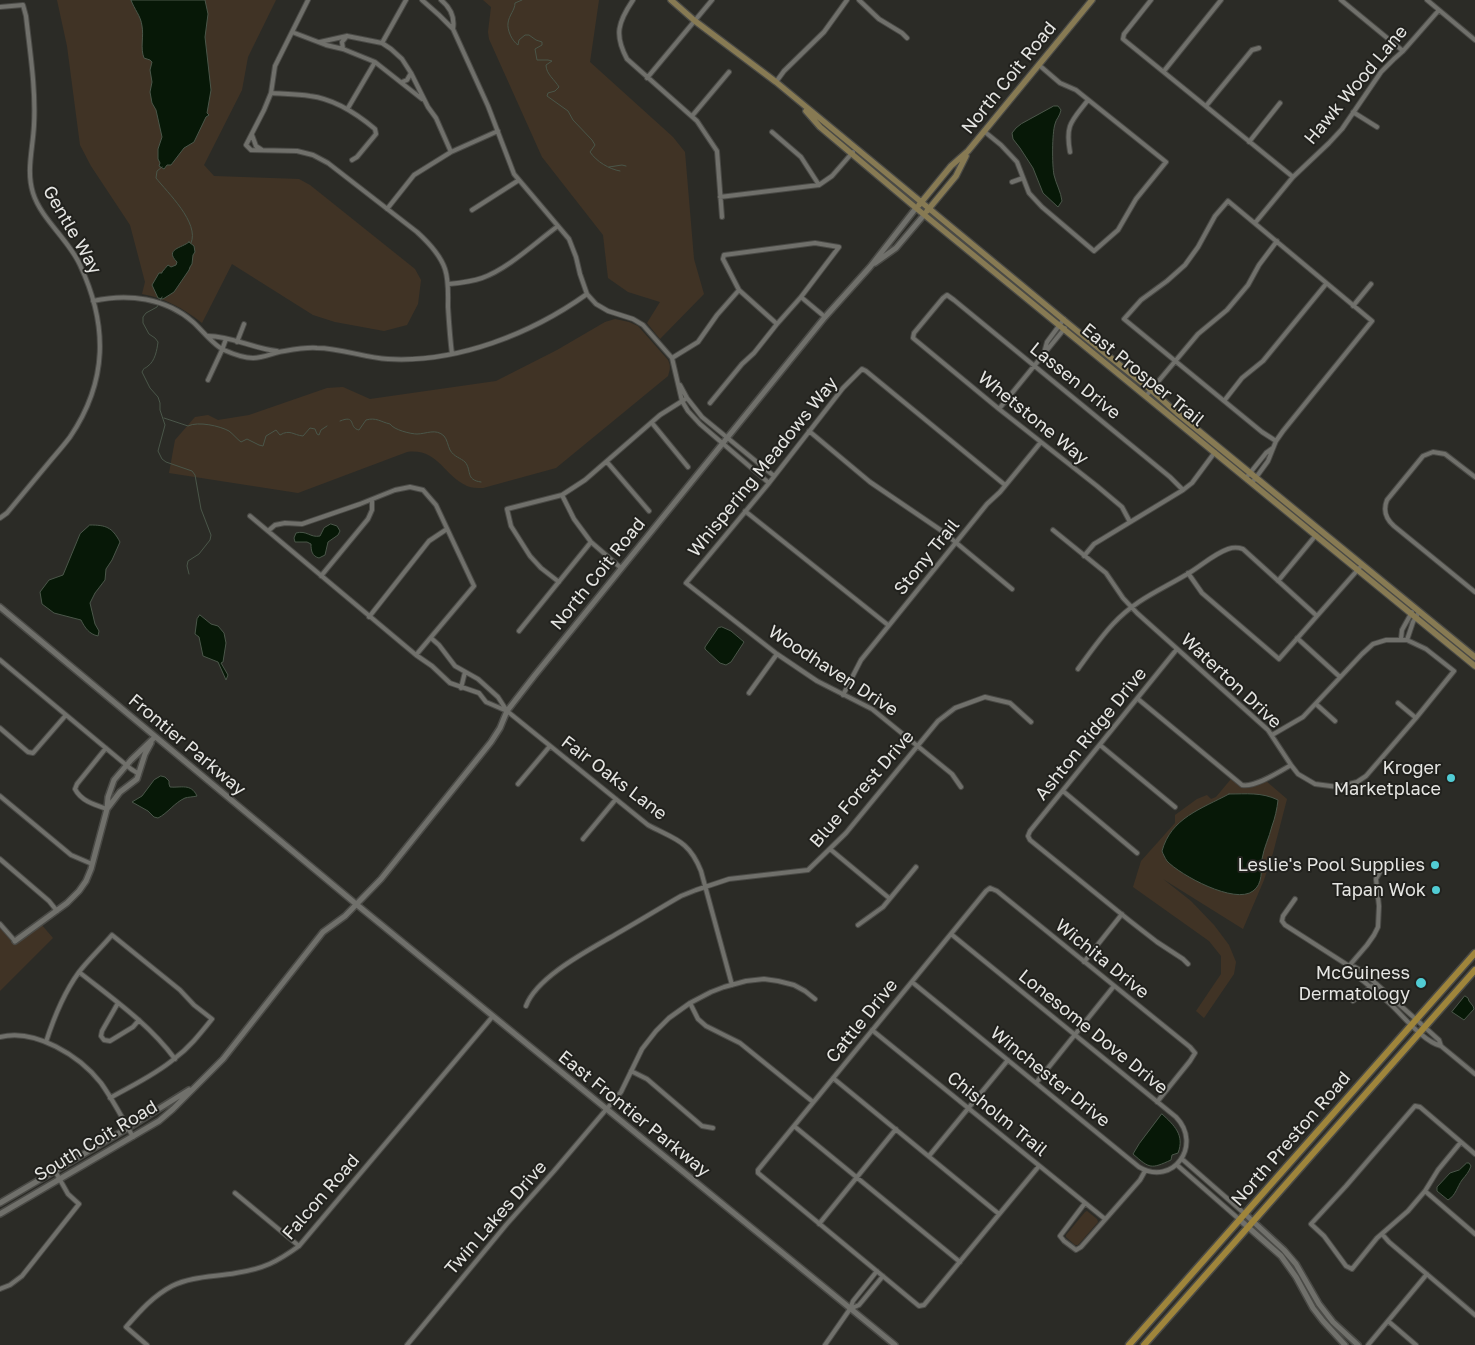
<!DOCTYPE html>
<style>
body{margin:0}
canvas{display:block;background:#2b2b26}
</style>
<canvas width="1475" height="1345"></canvas>
<script>
const context = document.querySelector('canvas').getContext('2d');
context.lineJoin = 'round';
function fillPath(path, color) {
  context.fillStyle = color;
  context.fill(path, 'evenodd');
}
function strokePath(path, color, width, dash) {
  context.strokeStyle = color;
  context.lineWidth = width;
  context.lineCap = dash ? 'butt' : 'round';
  context.setLineDash(dash || []);
  context.stroke(path);
}
function label(font, color, halo, rows, align = 'center') {
  context.font = font + ' "Golos Text",sans-serif';
  context.lineWidth = 4;
  context.setLineDash([]);
  context.textBaseline = 'middle';
  context.strokeStyle = halo;
  context.fillStyle = color;
  for (const [text, x, y, turn = 0] of rows) {
    context.save();
    context.translate(x, y);
    context.rotate((+turn || 0) * Math.PI / 180);
    context.textAlign = isNaN(turn) ? turn : align;
    if (halo) context.strokeText(text, 0, 0);
    context.fillText(text, 0, 0);
    context.restore();
  }
}
const green = new Path2D(`
 M57,0h219l-28,57 -6,33 -38,75 10,11 85,3 11,6 105,84 6,11 -3,24 -11,21 -23,6 -49,-9 -22,-7 -81,-51 -30,59c-19,-15 -37,-25 -60,-29l3,-12 -15,-57 -39,-59 -11,-21 -13,-99z
 M483,0h116l-9,62 83,75 12,15 9,107 10,35 -44,45 -13,-16 13,-21 -32,-10 -20,-14 -5,-43 -61,-78 -53,-118 -1,-7 3,-25z
 M615,319l14,3 9,4 30,34c3,6 2,10 0,16l-112,92 -73,20c-6,0 -11,0 -16,-2 -24,-11 -29,-38 -60,-34l-109,41 -129,-20 6,-33 20,-23 13,-2 10,5 31,-5 78,-27 16,-1 27,12 126,-18 61,-31 48,-28z
 M1231,779c17,13 16,10 35,2l21,18 -14,54 -9,27 -21,49 -80,-50 28,22 23,24 15,20 7,17 -2,12 -30,44 -8,-7 25,-37v-18l-12,-15 -76,-54 8,-26 34,-38v-8l22,-16 10,-4 4,4 5,-2z
 M41,924l12,14 -53,53v-64l15,18z
 M1087,1211l10,8 1,3 -20,23h-3l-9,-8v-2l19,-23z`);
const water = new Path2D(`
 M131,0h74l3,14 -3,23 6,53 -4,23 2,2 -3,2 -12,25 -10,6 -13,17h-4l-3,4 -5,-3 1,-3 -2,-4v-10l4,-12 -6,-27 -4,-7 -2,-11 2,-10 -2,-12 2,-8 -2,-2 -6,-2c-4,-10 0,-22 -2,-32 -1,-10 -8,-17 -11,-26z
 M1054,106h4l3,4c-1,6 -5,9 -6,14 -3,9 -3,41 -1,51 2,9 7,17 8,26l-4,6 -15,-14 -10,-25 -13,-20 -7,-9 -1,-6 4,-5 5,-4z
 M189,242l5,4 1,6 -2,3 -1,9 -2,3 -1,3 -15,22 -11,7 -5,-1 -6,-13 7,-12h3v-1c2,-2 4,-5 6,-7l3,2 5,-2 1,-3c-13,-13 5,-14 12,-20z
 M331,524l6,2 3,5 -2,4 -10,7 -3,13 -6,3c-7,-2 -8,-7 -8,-14l-4,-2h-12l-1,-4 2,-5c11,-3 14,5 24,3l4,-8z
 M90,525c16,0 22,2 30,17l-8,18 -6,9 -1,11 -10,13 -5,10 5,21 4,7 -1,5c-9,-2 -13,-8 -17,-16l-27,-7 -12,-9 -2,-12 9,-12 14,-5 17,-41z
 M200,615l11,9 7,2 6,7 2,10 -3,19 -2,1 7,12 -2,5 -8,-18 -15,-6 -4,-19 -4,-3 2,-15z
 M722,627l9,4 13,11 -13,20 -5,3 -6,-2 -15,-14v-2l13,-19z
 M161,776l4,1 4,4v3l1,3c11,1 21,-4 27,9 -4,1 -9,1 -12,2 -11,5 -17,15 -27,20l-4,-1 -6,-6 -16,-9 10,-6 12,-16z
 M1229,794c17,0 33,-2 49,6 -1,9 -3,18 -6,26 -3,12 -8,21 -10,33 -1,11 1,25 -9,32 -18,14 -73,-16 -86,-30 -2,-3 -4,-7 -5,-10 9,-33 39,-42 67,-57z
 M1465,996l3,2 1,3 4,5 1,3 -10,11 -12,-8z
 M1162,1114c12,11 23,21 16,39l-6,2 -1,5c-20,9 -21,9 -38,-6l6,-10z
 M1467,1163h2l2,3c-2,6 -5,9 -9,14 -5,7 -6,15 -14,20l-11,-9v-4l13,-14 9,-3z`);
const stream = new Path2D(`
 M522,0l-7,3c0,7 -6,12 -7,20 -1,7 4,18 10,22l1,-5 6,-5h4l7,5 6,2v3l-7,4 2,11h11l4,1 -6,4c0,9 9,15 13,22l-4,4 -7,2 -1,3 21,15 5,9 19,20 3,5 -5,7c7,10 19,17 30,19
 M162,167l-5,4 -1,7c11,14 44,45 35,65
 M609,167l13,-2 4,1
 M162,297l-5,10 -11,6 -3,4v6l6,11 6,4 3,4c-1,8 -3,19 -10,24 -6,5 -2,-1 -6,6l8,16 8,9 2,6v7l5,15 -7,26 4,8 4,3 26,9 3,4 6,34 10,26 -1,5 -11,14 -11,7 -1,5 2,8
 M164,418l24,8c10,-5 32,0 41,5 4,3 8,8 12,11l6,-3 12,6 4,1 3,-10 10,-6 4,5c10,-6 13,0 23,1l7,-8 5,1 2,5 2,1 2,-5 6,-4
 M340,421c17,-7 8,7 19,9l7,-10c10,-3 15,2 24,4 4,6 21,10 27,10 9,0 19,-6 27,2 3,3 4,10 6,14 4,7 11,8 15,12 7,8 0,18 16,20`);
const minor = new Path2D(`
 M308,0l-33,66 -4,27 -7,17 -18,35 5,5 46,1 16,4 15,8 89,69c11,10 23,22 28,37 4,12 3,26 3,38 1,16 2,31 4,47
 M422,0l17,15 14,14 35,77 26,68 55,65 7,18 4,17 7,20 9,10 12,7 25,8 10,6 29,33 10,43 6,10 12,13 69,59
 M441,0c10,8 14,17 12,29
 M633,0c-15,22 -19,35 -6,59l70,62 20,30 5,66
 M859,0l20,19 23,14 5,5
 M1151,0l-27,34 -1,5 170,138
 M1341,0l62,51
 M1427,0l48,40
 M0,7l23,-2 3,11c4,36 10,73 8,109 -1,23 -8,46 -1,68 8,26 36,47 47,72 28,60 28,116 -10,172 -6,8 -13,16 -19,23 -15,18 -29,35 -44,53l-7,5
 M292,32l34,13 17,4 32,13 47,37
 M320,42l27,-6 35,7 9,6 11,10 9,14 17,34 8,11 15,34
 M382,43l24,-43
 M343,49l-1,-7 5,-6
 M1164,71l57,-71
 M647,78l65,-78
 M402,82l5,-2 4,-7
 M776,82l8,-11 40,-39 23,-32
 M271,93c13,1 26,1 39,3 25,3 46,17 65,33l1,5 -19,23 -5,3
 M1206,106l46,-56 7,-2
 M348,108l27,-46
 M1353,112l24,15
 M692,116l37,-44
 M772,132l29,25 18,28
 M985,132l16,13 16,17 12,31 13,14 52,44 24,-21 18,-31 30,-37 -90,-72 -16,-7 -21,-18
 M252,135l4,11 6,4
 M1249,142l31,-39
 M1070,152c-5,-28 2,-31 18,-52
 M1012,182l11,-4
 M720,197l99,-12 13,-9 21,-24
 M387,209l27,-34 37,-23 47,-21
 M472,210l47,-30
 M1255,223l38,-46 36,-34 13,-14 39,-57 13,-13 9,-8 36,-41
 M448,284c11,-1 23,-2 34,-6 26,-9 54,-36 76,-52
 M93,301c35,-8 73,-3 100,21 9,8 21,24 31,28 9,4 20,8 29,8 9,0 18,-4 26,-6 12,-2 26,-5 38,-4 24,0 48,10 71,11 69,4 143,-25 199,-65
 M1353,306l18,-22
 M777,324l-38,-34 -16,-31 1,-4 91,-12 24,4 -38,50
 M208,336c24,0 46,13 69,15
 M237,342l7,-18
 M1044,353l3,-11 17,-23
 M672,358l26,-16 19,-27 22,-25
 M208,380l14,-30 4,-11
 M680,385l7,13 15,19 72,59
 M1146,396l52,-62 29,-24 21,-25 11,-20 18,-24
 M1224,401l18,-23 21,-17 63,-77
 M710,403l32,-39 12,-11 23,-29 24,-27 24,20
 M999,409l66,-81
 M652,423l36,44
 M809,431l61,51 72,49 70,58
 M607,462l42,49
 M1475,477l-30,-23 -12,-2 -10,4 -36,44c-4,10 -2,18 7,26l81,66
 M1246,478l20,-25 7,-5
 M1252,483l16,-22 8,-20 7,-10 89,-110 -144,-120 -13,15 -17,31 -13,18 -18,16 -26,19 -17,19 138,113 14,9
 M562,495l12,24 17,23 30,26
 M745,511l143,114
 M250,516l166,139 16,11 18,17 29,10 7,9 21,9 141,114c26,14 41,15 53,46l31,114
 M1130,522l-8,-15 -25,-21 -98,-77 -86,-71 1,-5 29,-35 4,-3 7,5 216,177 13,13
 M1053,530l53,43 17,25 14,15 131,117 23,35 7,9 17,10 23,3 19,-5 9,-6 50,-58 38,-47 -28,-22 -19,-9h-21l-13,4 -11,10 -59,63 -31,18
 M268,531l7,-6 10,-2 17,1 58,-20 35,-14 15,-3 13,3 13,15 38,81 -58,69
 M1084,556l10,-12 89,-54 9,-7 23,-31
 M1188,573l14,20 77,66 83,-94
 M321,576l47,-57 4,-9v-10
 M1278,581l38,-46
 M559,582l-18,-14 -11,-12 -19,-30 -4,-17 55,-14 23,-15 75,-65 27,-17
 M369,617l60,-76 18,-12
 M519,631l72,-89
 M431,638l8,7 16,21 23,13 20,18 9,14
 M1297,638l43,39
 M1401,639l1,-9 10,-18
 M1407,640l6,-18 6,-10
 M1177,649l-147,182 -2,5 2,4 100,81 27,21 26,17 5,5
 M0,660l131,109 8,5
 M1078,669c11,-15 22,-31 35,-45 23,-25 48,-34 76,-51 13,-8 25,-19 39,-24 6,-2 9,-2 15,0l74,67
 M461,688l4,-16
 M749,693l28,-39
 M843,695l18,-35 126,-156 13,-12 41,-50
 M1138,699l104,86c12,3 37,-13 49,-20
 M1398,703l18,15
 M1316,704l19,17
 M0,728l28,24 5,1 33,-38
 M1100,745l75,62
 M106,748l-29,36 -2,5c6,12 20,16 32,20
 M518,784l32,-38
 M961,787l-9,-13 -80,-65 -55,-28 -40,-27 -91,-71 83,-100 74,-95 19,-19 4,2 139,114
 M1063,791l74,62
 M0,796l71,59 21,9
 M583,839l33,-40
 M830,849l59,49
 M0,859l49,42 8,10
 M1295,899l-12,17 -1,5 3,4 64,41 6,1 7,4 77,69 2,6
 M0,924l15,17
 M858,925l25,-18 33,-40
 M1084,962l38,-48
 M1349,966l3,6c12,10 24,19 36,30 14,12 34,39 53,44l34,28
 M1349,966l18,-21 7,-10 4,-8 1,-21 -3,-27 4,-7
 M79,972c34,27 70,52 96,87
 M912,982l227,185c34,20 64,-22 37,-50l-225,-183
 M1353,1001l19,-15
 M118,1003l-16,28 -1,5 3,4 6,1 23,-14 6,-7
 M690,1003l8,16 8,7 34,17 73,59
 M526,1006c11,-30 65,-57 92,-73 21,-12 42,-25 63,-37l15,-6 33,-11 79,-9 38,-37 92,-112 17,-13 30,-11 25,6 21,19
 M872,1030l233,189
 M0,1037c35,-9 80,19 101,46 12,17 22,36 32,54
 M46,1042c8,-25 17,-48 33,-70 10,-13 22,-24 33,-37l68,55 14,15 18,14c-12,15 -23,29 -38,40 -19,16 -43,27 -64,39
 M631,1071l16,8 55,47 11,2
 M833,1078l166,136
 M1036,1083l78,-97
 M794,1126l166,136
 M1461,1142l-23,28 -13,21 -17,20 -31,27 -25,31 -6,-3 -22,-30 -13,-12 35,-38 69,-80 5,1 55,47
 M929,1156l79,-96
 M1182,1159l63,55
 M1177,1165l63,55
 M1039,1166l-115,139 -5,1 -161,-133v-3l228,-279 4,-3 7,3 193,156 5,6 -5,8 -33,41
 M1425,1191l50,43
 M235,1193l64,53
 M1085,1203l-25,33 4,5 12,9 5,-3 59,-67 5,-9
 M819,1224l77,-95
 M1382,1234l7,8 86,73
 M0,1289l10,-4 12,-9 57,-72 -11,-10 -13,-23
 M850,1309l9,-4 24,-29
 M1388,1321l28,24
 M147,1345l-21,-18c14,-16 27,-31 46,-41 20,-10 43,-9 64,-13 27,-4 41,-11 63,-27l194,-230
 M407,1345l99,-120 48,-54 67,-79 21,-43 14,-18 13,-13 21,-15 21,-11 13,-5 22,-6 18,-2 14,2 16,4 11,6 10,8
 M825,1345l25,-36 3,-8 24,-30
 M1368,1345l59,-71`);
const tertiary = new Path2D(`
 M875,263l21,-15 28,-33
 M0,607l356,297 539,441
 M107,809l13,-17 17,-13 8,-25 6,-11
 M15,941l52,-38 12,-12 7,-10 5,-12 16,-60 1,-12 6,-17 17,-20 24,-23
 M0,1203l128,-75 61,-38
 M0,1214l159,-93 14,-12 50,-50 100,-127 22,-16 36,-37 110,-137 9,-14 7,-17 28,-36 290,-358 45,-50 46,-59
 M1245,1214l39,36 12,14 23,40 14,18 25,23
 M1240,1220l41,36 15,21 17,31 10,13 22,24`);
const secondary = new Path2D(`
 M671,0l24,21 81,61 300,248 75,60 26,23 298,244
 M806,111l14,16 96,81 559,458
 M919,205l32,-39 17,-15 124,-151
 M927,211l29,-35 10,-20`);
const primary = new Path2D(`
 M1129,1345l346,-392
 M1144,1345l331,-375`);
const markers = [
 [1451,778,5,"#51ccd4"],
 [1435,865,5,"#51ccd4"],
 [1436,890,5,"#51ccd4"],
 [1421,983,6,"#51ccd4"]
];
const streetNames = [
 ["North Coit Road",1009,78,-51],
 ["Hawk Wood Lane",1356,85,-50],
 ["Gentle Way",72,230,60],
 ["East Prosper Trail",1143,375,39],
 ["Lassen Drive",1075,381,39],
 ["Whetstone Way",1033,418,39],
 ["Whispering Meadows Way",763,467,-51],
 ["Stony Trail",927,557,-51],
 ["North Coit Road",598,574,-51],
 ["Woodhaven Drive",833,671,33],
 ["Waterton Drive",1231,681,43],
 ["Ashton Ridge Drive",1091,734,-51],
 ["Frontier Parkway",187,745,40],
 ["Fair Oaks Lane",614,778,37],
 ["Blue Forest Drive",862,789,-49],
 ["Wichita Drive",1102,959,39],
 ["Cattle Drive",862,1021,-51],
 ["Lonesome Dove Drive",1093,1032,39],
 ["Winchester Drive",1050,1077,39],
 ["East Frontier Parkway",634,1114,39],
 ["Chisholm Trail",997,1114,39],
 ["North Preston Road",1291,1139,-49],
 ["South Coit Road",96,1141,-31],
 ["Falcon Road",321,1197,-49],
 ["Twin Lakes Drive",496,1218,-49]
];
const poiNames = [
 ["Kroger",1441,768],
 ["Marketplace",1441,789],
 ["Leslie's Pool Supplies",1425,865],
 ["Tapan Wok",1426,890],
 ["McGuiness",1410,973],
 ["Dermatology",1410,994]
];
fillPath(green, '#403325');
fillPath(water, '#071807');
strokePath(water, '#4a5649', 1);
strokePath(stream, '#4a5649', 1);
strokePath(minor, '#4a4a46', 6);
strokePath(tertiary, '#4a4a46', 8);
strokePath(secondary, '#4a4a46', 8);
strokePath(primary, '#4a4a46', 9);
strokePath(minor, '#70706b', 4);
strokePath(tertiary, '#70706b', 5);
strokePath(secondary, '#877a53', 5.5);
strokePath(primary, '#9f853b', 6);
for (const [x, y, r, color] of markers) {
  const dot = new Path2D();
  dot.arc(x, y, r, 0, 2 * Math.PI);
  context.fillStyle = color;
  context.fill(dot);
  strokePath(dot, '#21211d', 2);
}
label('18px', '#e5e5e2', '#21211d', streetNames);
label('18px', '#e5e5e2', '#21211d', poiNames, 'right');
</script>
